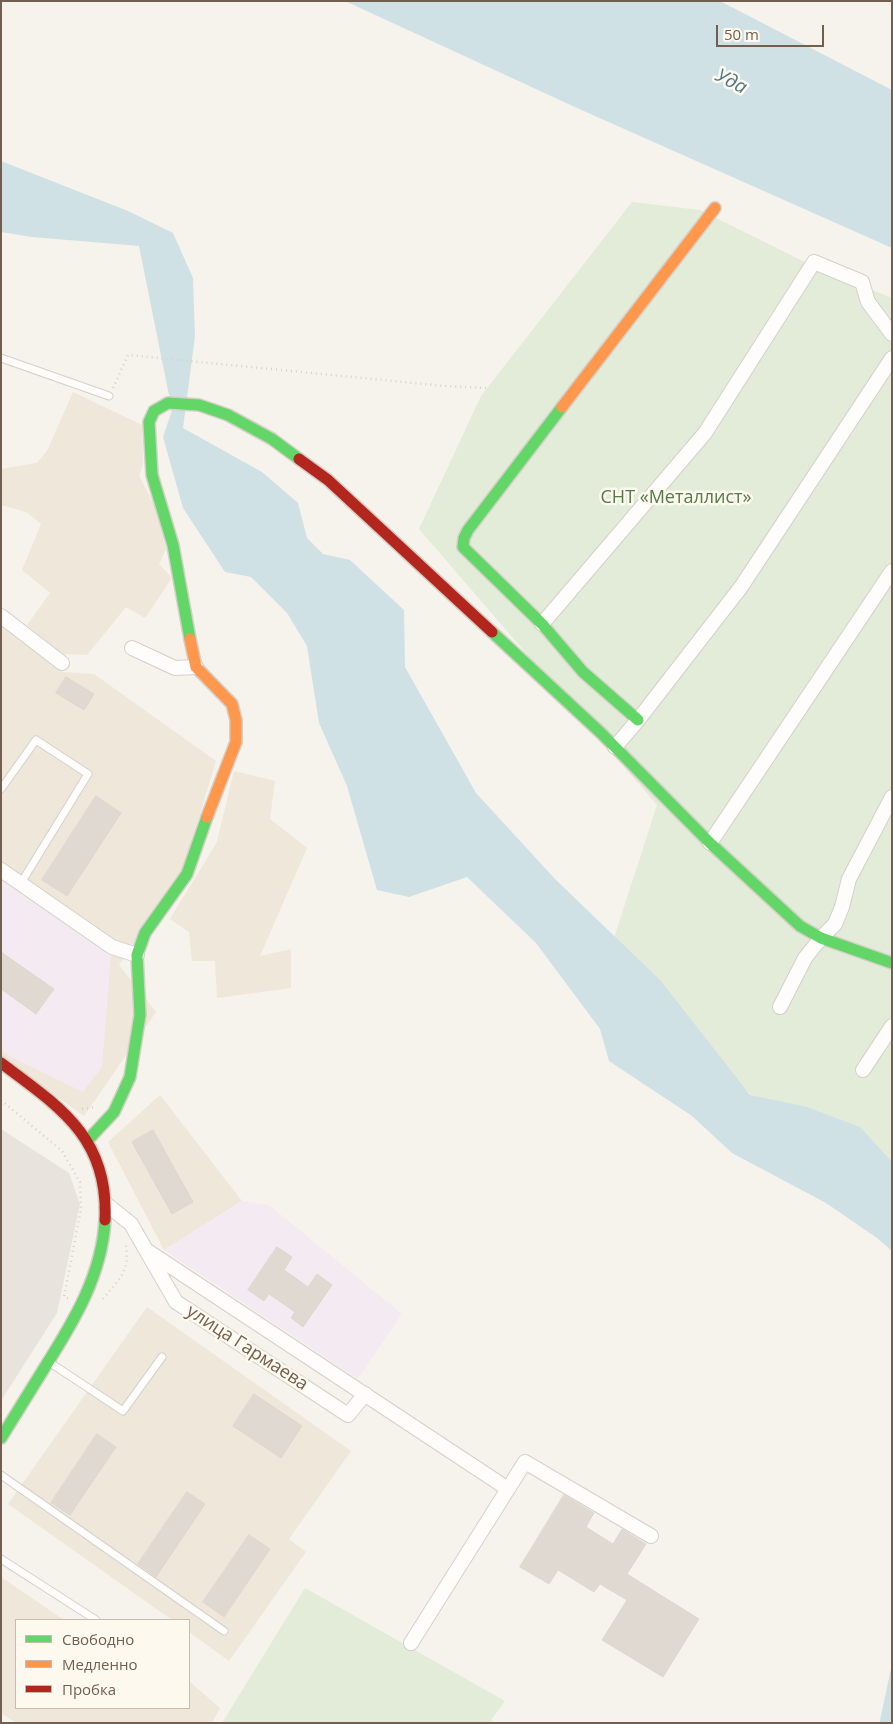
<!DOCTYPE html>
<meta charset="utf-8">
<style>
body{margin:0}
#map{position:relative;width:893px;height:1724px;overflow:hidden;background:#f6f3ec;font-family:"Open Sans",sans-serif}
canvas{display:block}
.frame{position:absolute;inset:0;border:2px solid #725f4f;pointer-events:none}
.legend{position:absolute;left:15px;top:1619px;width:175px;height:90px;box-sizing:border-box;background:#fdf9ee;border:1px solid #c5bbae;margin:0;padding:6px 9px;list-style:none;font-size:15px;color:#725f4f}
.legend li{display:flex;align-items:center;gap:10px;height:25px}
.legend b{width:25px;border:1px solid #c5bbae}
.scale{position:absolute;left:716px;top:25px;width:108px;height:22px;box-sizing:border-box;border:2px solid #725f4f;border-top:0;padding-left:6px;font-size:15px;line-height:18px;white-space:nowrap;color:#725f4f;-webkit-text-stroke:4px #fdf9ee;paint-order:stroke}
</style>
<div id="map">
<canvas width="893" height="1724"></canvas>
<div class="frame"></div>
<ul class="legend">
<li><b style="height:6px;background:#63d668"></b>Свободно</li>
<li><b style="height:6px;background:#ff974d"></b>Медленно</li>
<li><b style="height:6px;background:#b3261e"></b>Пробка</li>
</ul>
<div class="scale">50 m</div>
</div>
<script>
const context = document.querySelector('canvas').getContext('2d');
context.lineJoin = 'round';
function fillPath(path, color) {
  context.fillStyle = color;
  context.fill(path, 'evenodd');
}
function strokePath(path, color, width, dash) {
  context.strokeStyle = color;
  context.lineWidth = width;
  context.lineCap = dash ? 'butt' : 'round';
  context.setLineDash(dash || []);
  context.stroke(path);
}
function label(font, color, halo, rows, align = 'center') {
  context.font = font + ' "Open Sans",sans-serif';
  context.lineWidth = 5;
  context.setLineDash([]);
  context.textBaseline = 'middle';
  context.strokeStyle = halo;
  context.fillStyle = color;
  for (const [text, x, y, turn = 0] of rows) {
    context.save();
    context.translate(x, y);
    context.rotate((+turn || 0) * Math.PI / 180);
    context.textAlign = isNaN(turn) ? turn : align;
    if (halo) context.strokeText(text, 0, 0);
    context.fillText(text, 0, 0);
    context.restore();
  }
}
const residential = new Path2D(`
 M73,392l69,33 1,39 -4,12 16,30 11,43 -7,15 13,14 -27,40 -19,-11 -39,48 -26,-1 -34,-29 23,-32 -28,-23 19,-46 -15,-12 -25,-7v-36l36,-6 10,-12z
 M1,624l62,48 31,2 122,87 -34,112 -63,92 37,47 -72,104 -83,-59z
 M234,771l41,10 -5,38 37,29 -47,108 31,-7v39l-74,10 -2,-37h-23l-3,-29 -19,-13 47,-77z
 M160,1095l82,106 -78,49 -56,-108z
 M147,1307l204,144 -62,88 17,13 -77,109 -40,-29v-12h-17l-164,-116z
 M1,1577l63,43h-48v88h173v-27l31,27 -8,15h-196l-15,-10z`);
const industrial = new Path2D(`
 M1,1129l68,44 11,31 -23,109 -56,88z`);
const education = new Path2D(`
 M1,877l110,78 -9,112 -19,25 -72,-35 -10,-7z
 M242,1201l27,4 133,109 -44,65 -194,-129z`);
const green = new Path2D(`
 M632,202l68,8 125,62 67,26v880l-124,-69 -54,-46 -101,-122 44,-136 -238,-276 62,-133z
 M305,1588l200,113 -14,19 4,3h-273z`);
const water = new Path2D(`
 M345,1h375l172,89v158l-315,-140z
 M1,161l127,50 45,22 20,45 2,58 -12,92 79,44 36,31 9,35 16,16 27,6 54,50 1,57 71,126 79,86 106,102 89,114 57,12 53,20 32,35v89l-15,-13 -51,-35 -94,-50 -40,-37 -83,-55 -9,-32 -64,-86 -69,-66 -58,20 -32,-7 -30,-104 -28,-63 -12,-77 -20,-33 -36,-36 -26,-5 -42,-64 -20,-71 9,-27 -33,-164 -107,-9 -31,-5z
 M892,1664v59h-12v-3z`);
const building = new Path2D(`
 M66,677l28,17 -10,16 -28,-17z
 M96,796l25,17 -54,83 -25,-16z
 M1,952l53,37 -18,25 -35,-25z
 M153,1130l40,72 -21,12 -40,-72z
 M277,1247l15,10 -8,13 24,17 9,-13 15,11 -29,42 -12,-9 4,-6 -26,-18 -5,7 -16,-11z
 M254,1394l48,32 -21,32 -48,-32z
 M97,1434l19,13 -46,68 -19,-12z
 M187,1492l18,12 -49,73 -18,-13z
 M564,1495l30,18 -8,14 27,17 9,-15 24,15 -19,30 72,45 -36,58 -61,-37 25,-40 -27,-16 -6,8 -36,-22 -9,14 -29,-17z
 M249,1535l21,14 -46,68 -21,-15z`);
const path = new Path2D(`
 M113,388l15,-33 316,31 42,2
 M1,1100l61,51 18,31 1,27 -17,88 4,1
 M82,1109l14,-2
 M103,1299l18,-22 6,-14 -1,-19`);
const lane = new Path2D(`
 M1,358l108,38
 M1,789l35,-49 52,34 -67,109
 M49,1362l74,49 39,-54
 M1,1475l223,156
 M1,1559l95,61`);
const street = new Path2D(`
 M1,616l61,47
 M542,624l163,-191 109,-171 48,20 6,20 24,32
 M132,648l43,20 21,-1
 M615,747l23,-27 103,-133 151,-229
 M710,843l182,-272
 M1,870l111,77 25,8
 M780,1007l25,-49 16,-20 14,-14 7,-17 7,-28 43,-82
 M863,1070l29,-44
 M106,1204l25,20 45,78 172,113 17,-21
 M146,1250l362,239
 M411,1643l114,-181 126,74`);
const fast = new Path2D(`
 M562,407l-94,123 -4,8 -1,9 79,77 41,48 55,48
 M492,632l109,101 109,110 90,83 21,12 71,25
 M190,639l-17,-94 -21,-70 -3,-53 5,-11 14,-8 31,2 29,10 44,24 27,20
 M87,1141l27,-29 16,-35 10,-62 -3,-60 8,-22 42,-59 20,-57
 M1,1438c15,-24 30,-48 44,-71 29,-46 57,-92 60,-147`);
const slow = new Path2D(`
 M562,407l153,-199
 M190,639l6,28 36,37 4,16v22l-29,75`);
const jam = new Path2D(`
 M299,459l29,21 164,152
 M1,1063c59,44 108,75 104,157`);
const parkNames = [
 ["СНТ «Металлист»",676,498]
];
const streetNames = [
 ["улица Гармаева",247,1348,33]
];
const waterNames = [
 ["Уда",731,82,27]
];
fillPath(residential, '#eee7da');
fillPath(industrial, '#e8e4dd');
fillPath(education, '#f4ebf2');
fillPath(green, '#e2ecd8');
fillPath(water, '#cfe1e5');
fillPath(building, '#dfd9d2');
strokePath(building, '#ded8cf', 1);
strokePath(lane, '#d5d0ca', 9);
strokePath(street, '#d5d0ca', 16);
strokePath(fast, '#d4cfc7', 14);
strokePath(slow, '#d4cfc7', 14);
strokePath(jam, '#d4cfc7', 14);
strokePath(path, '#d7d1cc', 2.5, [1, 4]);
strokePath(lane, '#fefdfc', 7);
strokePath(street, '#fefdfc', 14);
strokePath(fast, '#63d668', 11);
strokePath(slow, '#ff974d', 11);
strokePath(jam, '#b3261e', 11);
label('18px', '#547c4b', '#fdf9ee', parkNames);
label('18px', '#725f4f', '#fdf9ee', streetNames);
label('italic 19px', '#4e788a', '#fdf9ee', waterNames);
</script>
